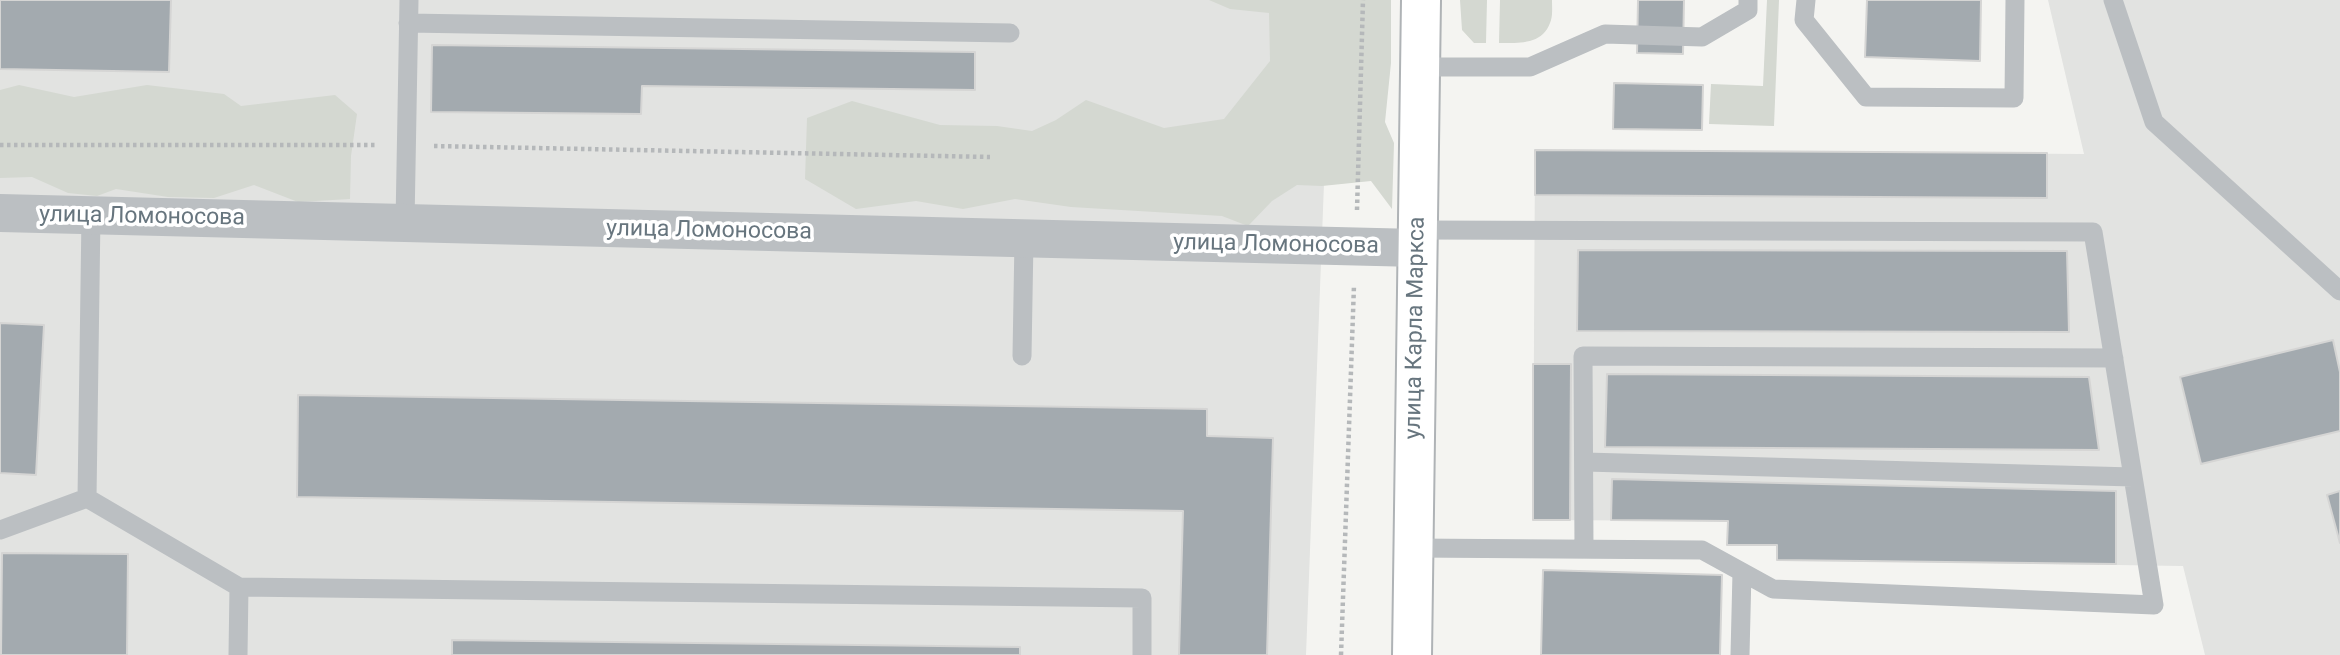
<!DOCTYPE html>
<meta charset="utf-8">
<style>
body{margin:0}
canvas{display:block;background:#f4f4f1}
</style>
<canvas width="2340" height="655"></canvas>
<script>
const context = document.querySelector('canvas').getContext('2d');
context.lineJoin = 'round';
function fillPath(path, color) {
  context.fillStyle = color;
  context.fill(path, 'evenodd');
}
function strokePath(path, color, width, dash) {
  context.strokeStyle = color;
  context.lineWidth = width;
  context.lineCap = dash ? 'butt' : 'round';
  context.setLineDash(dash || []);
  context.stroke(path);
}
function label(font, color, halo, rows, align = 'center') {
  context.font = font + ' Roboto,sans-serif';
  context.lineWidth = 7;
  context.setLineDash([]);
  context.textBaseline = 'middle';
  context.strokeStyle = halo;
  context.fillStyle = color;
  for (const [text, x, y, turn = 0] of rows) {
    context.save();
    context.translate(x, y);
    context.rotate((+turn || 0) * Math.PI / 180);
    context.textAlign = isNaN(turn) ? turn : align;
    if (halo) context.strokeText(text, 0, 0);
    context.fillText(text, 0, 0);
    context.restore();
  }
}
const built = new Path2D(`
 M0,0h1331l-25,655h-1306z
 M2048,0h292v655h-135l-22,-89 -406,-6v-15h-50v-24l-194,-1 2,-370 549,4z`);
const green = new Path2D(`
 M1209,0h182v63l-6,59 9,21 -2,66 -21,-28 -49,5 -25,-1 -25,16 -24,25 -26,-10 -151,-9 -56,-8 -52,10 -47,-8 -60,8 -51,-30 2,-61 45,-17 88,24 57,1 35,5 24,-11 30,-20 78,28 60,-9 46,-58 -1,-48 -39,-4z
 M1460,0h27l-1,43h-12l-12,-13z
 M1500,0h52c0,7 1,17 -2,23 -8,22 -32,20 -51,20z
 M1767,0h12l-5,126 -65,-2 2,-40 52,2z
 M19,85l55,12 73,-12 77,9 17,12 94,-11 22,19 -6,42 -1,43 -52,3 -44,-17 -40,13 -46,-1 -52,-8 -19,7 -29,-3 -36,-16 -32,1v-88z`);
const building = new Path2D(`
 M0,0h171l-2,72 -169,-3z
 M1638,0h46l-1,54 -46,-1z
 M1867,0h114l-1,61 -115,-4z
 M432,45l543,7v38l-333,-4 -1,28 -210,-2z
 M1614,83l89,2 -1,45 -89,-1z
 M1535,150l512,3v45l-512,-3z
 M1578,250l489,1 2,81 -492,-1z
 M0,323l44,2 -8,150 -36,-2z
 M2333,340l7,32v59l-139,33 -21,-87z
 M1533,364h38l-1,156h-37z
 M1607,374l482,3 10,73 -494,-3z
 M298,395l909,14v27l66,2 -6,217h-88l4,-144 -886,-14z
 M1612,479l504,12v73l-339,-4v-15h-50l1,-24 -117,-1z
 M2340,491v52l-13,-48z
 M2,553l126,1 -1,101h-126z
 M1543,570l179,5 -2,80h-179z
 M452,640l568,7v8h-568z`);
const path = new Path2D(`
 M0,145h376
 M434,146l556,11
 M1357,210l6,-210
 M1341,655l13,-370`);
const service = new Path2D(`
 M1806,0l-2,20 62,77 148,1 1,-98
 M2113,0l41,122 186,169
 M408,23l602,10
 M1420,67h110l75,-33 97,3 46,-27v-10
 M405,223l4,-223
 M1022,356l2,-117
 M1585,462l548,15
 M87,498l152,89
 M0,530l87,-32 4,-283
 M1413,548l289,2 71,39 381,16 -61,-373 -675,-2
 M1584,549l-1,-193 531,2
 M238,655l1,-68 903,11v57
 M1740,655l2,-83`);
const minor = new Path2D(`
 M0,213l1417,35`);
const primary = new Path2D(`
 M1412,655l9,-655`);
const streetNames = [
 ["улица Ломоносова",142,217,1],
 ["улица Ломоносова",709,231,1],
 ["улица Ломоносова",1276,245,1],
 ["улица Карла Маркса",1416,328,-89]
];
fillPath(built, '#e2e3e1');
fillPath(green, '#d4d8d1');
fillPath(building, '#a3aaaf');
strokePath(building, '#d5d5d4', 2);
strokePath(primary, '#afb3b6', 42);
strokePath(path, '#b5b8ba', 4.5, [3.5, 3.5]);
strokePath(service, '#bbbfc2', 19);
strokePath(minor, '#bbbfc2', 38);
strokePath(primary, '#fff', 38);
label('23px', '#67757e', '#fff', streetNames);
</script>
